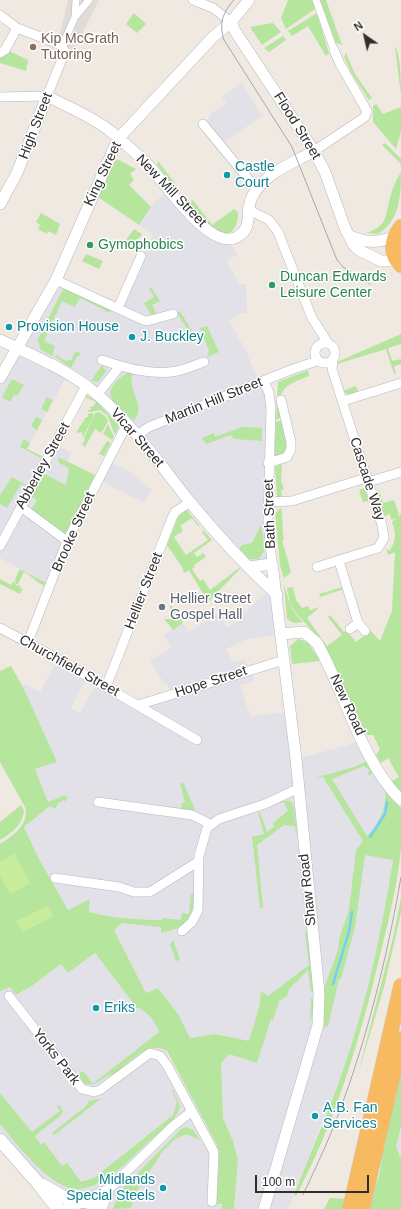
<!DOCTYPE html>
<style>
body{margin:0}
#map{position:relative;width:401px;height:1209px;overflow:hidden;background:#efe9e1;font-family:Helvetica,sans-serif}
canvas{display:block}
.north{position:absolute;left:345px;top:16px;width:40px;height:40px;-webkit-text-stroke:3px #fff;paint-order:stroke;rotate:326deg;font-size:11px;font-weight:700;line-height:16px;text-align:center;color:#2e2e2e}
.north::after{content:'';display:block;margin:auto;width:14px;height:18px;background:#2e2e2e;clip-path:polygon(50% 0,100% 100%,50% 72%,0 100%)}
.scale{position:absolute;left:255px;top:1175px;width:114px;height:18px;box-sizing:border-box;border:2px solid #2e2e2e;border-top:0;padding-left:5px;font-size:12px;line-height:14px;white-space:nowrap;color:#2e2e2e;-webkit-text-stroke:3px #fff;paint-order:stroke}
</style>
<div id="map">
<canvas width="401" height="1209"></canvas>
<div class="north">N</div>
<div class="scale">100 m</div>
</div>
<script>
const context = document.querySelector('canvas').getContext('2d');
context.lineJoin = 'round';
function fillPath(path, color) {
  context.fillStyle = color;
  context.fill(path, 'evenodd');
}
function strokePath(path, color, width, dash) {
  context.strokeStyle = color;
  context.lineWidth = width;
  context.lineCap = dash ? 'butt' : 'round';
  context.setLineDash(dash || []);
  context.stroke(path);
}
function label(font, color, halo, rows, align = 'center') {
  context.font = font + ' Helvetica,sans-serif';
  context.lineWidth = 3;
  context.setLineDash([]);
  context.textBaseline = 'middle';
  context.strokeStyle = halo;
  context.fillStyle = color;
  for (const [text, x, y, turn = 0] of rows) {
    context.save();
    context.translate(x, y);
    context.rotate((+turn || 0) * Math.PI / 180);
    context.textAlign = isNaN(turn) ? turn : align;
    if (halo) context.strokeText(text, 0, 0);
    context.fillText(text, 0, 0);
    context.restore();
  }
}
const industrial = new Path2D(`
 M242,82l20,34 -39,27 -20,-19 7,-6 -1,-3 17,-12 -4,-6z
 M169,189l65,59 3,7 -11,6 14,23h6l1,29h-6l-12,8 17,30 13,31 10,11 3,171 -24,3 -111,-132 -69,-61 -41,75 20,10 8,-15 16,9 -4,9 32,16 9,-17 22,11 22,18 -8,13 -46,-23 -47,105 -13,-4 1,-2 -39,-21v-180l56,-98 62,28 23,-52 12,-21 -14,-10 15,-22z
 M270,589l11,45 -34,5 -21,10 7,13 12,-3 10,22 -15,4 10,31 40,-4 6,47 52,-14 14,-6 39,61v28l-8,32 -11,70 -21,83 -18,58 -55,138h-54l4,-49 -5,-19 -10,-23 -2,-30v-25l8,-9 -15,-20 -24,4 -12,-24 -20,-26 -12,5 -32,-63 8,-7v-4l-33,-7 1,-12 -22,10 -30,-53 -14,-30 26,-21 -15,-37 21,-7 -33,-75 2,-3 15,8 18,-33 30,17 -17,32 9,5 18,-31 40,23 33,-10 -4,-12h-3l-14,-22 21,-13 -7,-13 19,-12 5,9 29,-18 11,14z
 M95,953l41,54 9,4 12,14 11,31 49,89 2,18 -3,41h6v5h-150l-72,-69v-149l10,-4 7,8 15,-9 29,-22 7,9z
 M401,1127v32l-5,-12z`);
const green = new Path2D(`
 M288,0h25l2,9 -29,20 -5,-11z
 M320,0h6l16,45 -6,-2 -1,-2z
 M134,13l12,11 -9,9 -11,-9z
 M317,13l12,41 -3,2 -18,-30 -16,10 -4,-5z
 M273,23l8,9 -19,13 -12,-18z
 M283,36l3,4 -17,12 -5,-4z
 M395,47c6,7 6,37 6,48z
 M9,51l19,9 -2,11 -26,-8v-7l6,-1z
 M346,53l9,21 17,24 -3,2 -17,-26 -8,-17z
 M376,104l7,10 18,-7v24l-5,18 -23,-27v-16z
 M385,143l16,16v5l-19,-19z
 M117,159l19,10 -6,5 4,6 -5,5 22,22 -12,18 -41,-28 12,-27z
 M158,161l23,30 -3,2 -21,-28z
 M401,172c0,24 -1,48 -23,62l-12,-1c22,-7 19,-16 24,-35 2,-9 6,-18 11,-26z
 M186,197l4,5 3,-2 19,25 22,-16 4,3c0,10 -1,16 -10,22l-12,-2 -34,-32z
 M41,213l19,11 -4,11 -8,-4 -1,3 -9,-5 2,-4 -4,-3z
 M134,229l8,5 -9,12 -7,-6z
 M86,254l17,7 -4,8 -17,-8z
 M64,287l47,21 -1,5 -30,-15 -5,9 -13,-6 -18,40 11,5 -3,10 -12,-7 -2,-10z
 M151,287l9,14 -8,4 5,10 -5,1 -8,-13 10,-6 -5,-8z
 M180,311l12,20 -3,1 -12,-19z
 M207,326l12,26 -12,5 2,-6 -9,-23z
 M401,334v10l-13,4 4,13 9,-2v5l-7,2 2,8h-2l-8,-25 -49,15v-2z
 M76,351l4,2v3l-2,-1 -7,13 -16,-11 1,-2 10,6 5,-1z
 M102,365l4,6 -8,11 -7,-1z
 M308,370l1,6c-27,10 -31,13 -28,41l-5,3 2,-38z
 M134,371c-10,17 14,34 0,50l-21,-20 -3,-6c1,-11 13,-22 24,-24z
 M12,379l12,6 -7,11 -3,-1 -4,7 -8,-5z
 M356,386l2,6 -9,3 -6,-4z
 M86,395l11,7 22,24 -4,9 -8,-20 -7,-5 -10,2 -3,-1 4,-2 -1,-3 3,1 3,-5 -11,-5z
 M47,397l6,3 -6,12 -6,-3z
 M99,412l7,5 2,5 -7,11 -6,-4 -10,18 -3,-2 3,-6 -1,-1 11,-25z
 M93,413v4l-10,20 -1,-5 -6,1 10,-16h2v-3z
 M36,417l6,3 -5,10 -6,-4z
 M283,420l4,16 1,17 -14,6 2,-37z
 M108,424l6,13 -2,3 -9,-6z
 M242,427l20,1v13l-28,-2 -3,-4 -25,9 -4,-6 12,-5 1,4z
 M24,439l6,4 -3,6 17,8 -3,1 -21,-11z
 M107,441l4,2 -7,13 -5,-2z
 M58,457l37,18 -30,60 -34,-25 6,-10 -7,-4 13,-23 23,12 3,-17 -10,-5z
 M282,464l-1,16 3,9 -3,1 1,7h-5l-2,-30z
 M12,477l16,9 -1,1 -6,-3 -14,24 -7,-4v-9z
 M364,488l5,13 -6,1 -4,-12z
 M377,490h2l4,13 11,-3 5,14 -2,4 -6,2 -1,-6 -6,2z
 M281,508c3,11 0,20 3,31l-2,1 9,32 -7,6 -4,-13 -5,-52z
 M187,510l13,16h-2l-6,-8 -12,8 3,5 -9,6 12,18 22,-15 -6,-8 1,-2 9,10 -18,13 3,4 6,-4 3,4 -12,8 1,2 -3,2 8,12 3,-2 7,11 29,-22 1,1 -32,33 -19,-32 -5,3 -2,-6 -15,-22 11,-28z
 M401,514v279l-9,-12 7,-4 -11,-19 -7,5 -5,-8 4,-6 -7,-14h-6l-49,-98 -22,-24 -6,-10 -3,-15 6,-1 3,13 6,8 6,-2 2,4 10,-3 -13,11 20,28 15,-11 -14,-18 2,-2 14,17 3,-1 9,11 15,-11 9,10 12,-30 3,-59 -7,3 -2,-7 3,3c8,-10 7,-18 3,-29z
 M261,525l4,24 -5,9c-9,4 -17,-1 -21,-9l3,-4 10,-2z
 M20,569l26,14 -1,3c-7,-2 -13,-10 -21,-14l-6,12h-2l-1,-5z
 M0,579l11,6 3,-4 2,4 5,1 -1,2 3,1 -3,5 -20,-10z
 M284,584c5,17 6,25 19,38l-10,1 -6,-4z
 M343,587l1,2 -24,8 -1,-3z
 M171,605l12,18 -10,7 -9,-11h7l3,-7 -4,-4z
 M298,639l10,3 12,19 -28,3 -2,-18z
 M11,666l12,21 34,75 -22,7 13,33 17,-7 1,2 3,-1 -4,6 -1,-2 -6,3 -3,6 -5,-3 -26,21 14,30 30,53 22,-11 -1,13c24,6 48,8 73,8v-2l19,2 1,-7 7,1 2,-20h3c-1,26 -7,33 -33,39v-6l-39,-4 -8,7 32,63 12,-5 20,26 12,24 24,-4 35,7 10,-33 2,-17 7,5 41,-31 -4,-32 2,-3 1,2 6,60h-3l-3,-22 -19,19 -2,7 -8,5 -6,19 -2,-1 -14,44 -28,-9 -8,9 2,55 10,23 5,19 -4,49h-12v-5h-6l3,-41 -2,-18 -50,-94c-19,-12 -40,13 -54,25l-2,-2 -18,11 -8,-1 -7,-10 5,-3 10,13 2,-2 64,-50c-4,-11 -11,-20 -23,-25l-41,-54 -27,20 -7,-9 -29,22 -16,9 -6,-8 -10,4v-147c13,-8 27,-18 26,-35l-26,-47v-91zM54,916l-31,15 -6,-10z
 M367,761l7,10 -5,5 -1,-3 2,-2 -6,-5 -32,13 35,57c13,-13 20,-29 18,-47l7,11 9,8c0,13 0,27 0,40 -4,43 -16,86 -26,128 -19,76 -42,150 -79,220l-2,-1c16,-42 35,-83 49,-125 24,-69 39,-139 50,-210l-28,-5 -10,72 -14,52h-2l-11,47 -5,2 1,-40 14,-38 1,-11 10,-29 7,-60 7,-9 -40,-64 -9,1 40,-11z
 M183,782l13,30 -48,-8 33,4 1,-5 3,-1 -5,-18z
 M282,801h9l3,6 3,25 -1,3 -1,-9 -11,-1 -27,20 6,63h-3l-8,-71 12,-3 -6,-21 2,-1 7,20 7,-5 -1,-4 15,-12 -4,-9 -5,1z
 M21,805l3,6c-1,13 -13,23 -24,29v-18z
 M401,898v15l-17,74 -26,87 35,-136z
 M173,940l7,20 -4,1 -6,-17z
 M311,998l3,1c-1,13 -3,24 -7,36l3,-9z
 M401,1061v66l-5,20 5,12v50h-34c6,-20 17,-37 14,-58z
 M173,1090l7,16c-2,14 -26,30 -36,40 -18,17 -37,38 -63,43 -27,5 -65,-46 -81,-65v-31l32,39 28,-21 -3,-5 2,-1 4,6 -2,4 -26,21 6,9 3,-3 18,24 5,-3 14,19 13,-4 79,-63 4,-13 -5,-11z
 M102,1098l-44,34 -5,3 -1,-2 33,-26 4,-6z
 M186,1127l7,3 7,10 -14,-6 -12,6 -11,11 -33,50 3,3 -3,4 -17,1 7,-18 61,-62z
 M330,1198l16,1 -3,10h-19z`);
const pitch = new Path2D(`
 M15,854l15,29 -20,11 -10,-18v-15z
 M48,906l6,10 -32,16 -5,-11z`);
const plaza = new Path2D(`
 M68,0h31l-28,56 -8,-12 -8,-7 5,-4z`);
const stream = new Path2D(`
 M370,837l15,-23 2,-12
 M333,984l16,-53 3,-19`);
const pedestrian = new Path2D(`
 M316,0l18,50
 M75,17l14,-17
 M62,46l13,-29 1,-17`);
const minor = new Path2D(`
 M193,0l20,8 18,14
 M0,15l17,13 42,16 3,2 3,6 -18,44 -47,1
 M0,53l5,-3 12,-22
 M203,124l47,57 10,4
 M314,151l51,-34 2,-6 -27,-47 -6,-14
 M247,209l22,11 9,12 34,86 16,25
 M56,280l87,40 4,1 26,-7
 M118,308l23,-52
 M315 353a10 10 0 1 1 20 0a10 10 0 1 1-20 0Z
 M102,360c23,8 51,16 75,11 9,-2 18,-6 27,-9
 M264,381l5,12 2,15 -3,113 4,43
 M97,395l23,-29
 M343,401l58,-18
 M137,435l12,-8 144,-58 24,-8 4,1
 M268,463l19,-6 4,-8v-7l-10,-42
 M368,482l33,-10
 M268,502l24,-1 74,-23
 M21,507l46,34
 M0,546l86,-160
 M339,561l19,62
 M317,567l61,-19 6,-10 -2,-13 -50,-156 1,-9
 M0,628l58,31 139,81
 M350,629l8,-6 7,8
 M28,642l39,-101 60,-117
 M106,687l66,-169 3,-6 15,-10
 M138,705l146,-45
 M98,802l94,13 18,9
 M55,878l64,9 15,5h16l49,-31
 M182,931l10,-9 6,-12 1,-54 8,-28 12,-9 46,-15 34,-16
 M9,996l73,93 12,3 6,-2 50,-37 10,3 7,9 47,87 -2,50
 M82,1201l28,-13
 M102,1209l8,-21 62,-61 20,-16`);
const tertiary = new Path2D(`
 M231,22l4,9 79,120 11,21 20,56 8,16 6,6 22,11h16
 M0,204l17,-31 30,-77c21,11 44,20 62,34 13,11 26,22 38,34 17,17 63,88 90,73 17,-9 8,-27 15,-40 13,-25 40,-33 62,-46
 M350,236c16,7 27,7 44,1
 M0,340c30,14 61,27 88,47 41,32 70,75 102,115 27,33 56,64 87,93
 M0,378l56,-98 62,-141 95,-102 18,-15 18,-22
 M248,567l24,-3 24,195 23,234 -1,32 -54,184
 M281,634l23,-2 13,11c28,49 44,118 84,157`);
const secondary = new Path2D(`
 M0,1140l38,43 20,26
 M42,1185l21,12 15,5
 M68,1209c9,-10 22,-10 30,0`);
const trunk = new Path2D(`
 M401,227c-9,12 -12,26 0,38
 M350,1209l51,-223
 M362,1209l39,-170`);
const tram = new Path2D(`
 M234,0c-12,13 -15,24 -10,40l68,107 45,113 6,7 27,17
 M303,1195c10,-22 21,-44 30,-67 31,-77 54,-169 68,-251`);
const markers = [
 [33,47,4,"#8d6e63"],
 [227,175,4,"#0f9aa8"],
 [90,245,4,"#2e9e5b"],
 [272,285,4,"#2e9e5b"],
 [9,327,4,"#0f9aa8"],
 [132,337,4,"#0f9aa8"],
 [162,607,4,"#6b7280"],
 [96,1008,4,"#0f9aa8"],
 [315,1116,4,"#0f9aa8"],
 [163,1188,4,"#0f9aa8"]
];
const educationNames = [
 ["Kip McGrath",41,39],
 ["Tutoring",41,55]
];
const streetNames = [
 ["High Street",36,126,-69],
 ["Flood Street",297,126,58],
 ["King Street",103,174,-65],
 ["New Mill Street",171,191,46],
 ["Martin Hill Street",214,401,-22],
 ["Vicar Street",137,438,49],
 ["Abberley Street",43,466,-61],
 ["Cascade Way",367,479,72],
 ["Bath Street",270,514,-92],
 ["Brooke Street",74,532,-66],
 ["Hellier Street",144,591,-69],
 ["Churchfield Street",69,666,29],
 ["Hope Street",211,682,-18],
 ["New Road",347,705,65],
 ["Shaw Road",308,890,-96],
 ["Yorks Park",56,1057,52]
];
const cultureNames = [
 ["Castle",235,167],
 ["Court",235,183],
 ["Provision House",17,327],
 ["J. Buckley",140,337],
 ["Eriks",104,1008],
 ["A.B. Fan",323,1108],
 ["Services",323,1124],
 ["Midlands",155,1180,"right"],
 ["Special Steels",155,1196,"right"]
];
const leisureNames = [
 ["Gymophobics",98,245],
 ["Duncan Edwards",280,277],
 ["Leisure Center",280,293]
];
const worshipNames = [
 ["Hellier Street",170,599],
 ["Gospel Hall",170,615]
];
fillPath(industrial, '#e3e1e8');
fillPath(green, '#b6e59e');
fillPath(pitch, '#c9ec9a');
fillPath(plaza, '#dfdcd8');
strokePath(stream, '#75cff0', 2.5);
strokePath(pedestrian, '#b4b7c1', 8);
strokePath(minor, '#b4b7c1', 10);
strokePath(tertiary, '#b4b7c1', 12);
strokePath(secondary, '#b4b7c1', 14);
strokePath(trunk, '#c9c9c9', 16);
strokePath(pedestrian, '#fff', 7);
strokePath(minor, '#fff', 9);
strokePath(tertiary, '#fff', 11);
strokePath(secondary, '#fff', 13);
strokePath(trunk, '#f8ba60', 15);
strokePath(tram, '#a3a6b8', 1);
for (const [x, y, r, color] of markers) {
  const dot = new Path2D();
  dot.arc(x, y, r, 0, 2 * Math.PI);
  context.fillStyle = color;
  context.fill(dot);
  strokePath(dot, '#fff', 1.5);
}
label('14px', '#785e54', '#fff', educationNames, 'left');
label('14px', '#2e2e2e', '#fff', streetNames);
label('14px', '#0d838f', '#fff', cultureNames, 'left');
label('14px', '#27864d', '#fff', leisureNames, 'left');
label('14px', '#5b616d', '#fff', worshipNames, 'left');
</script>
